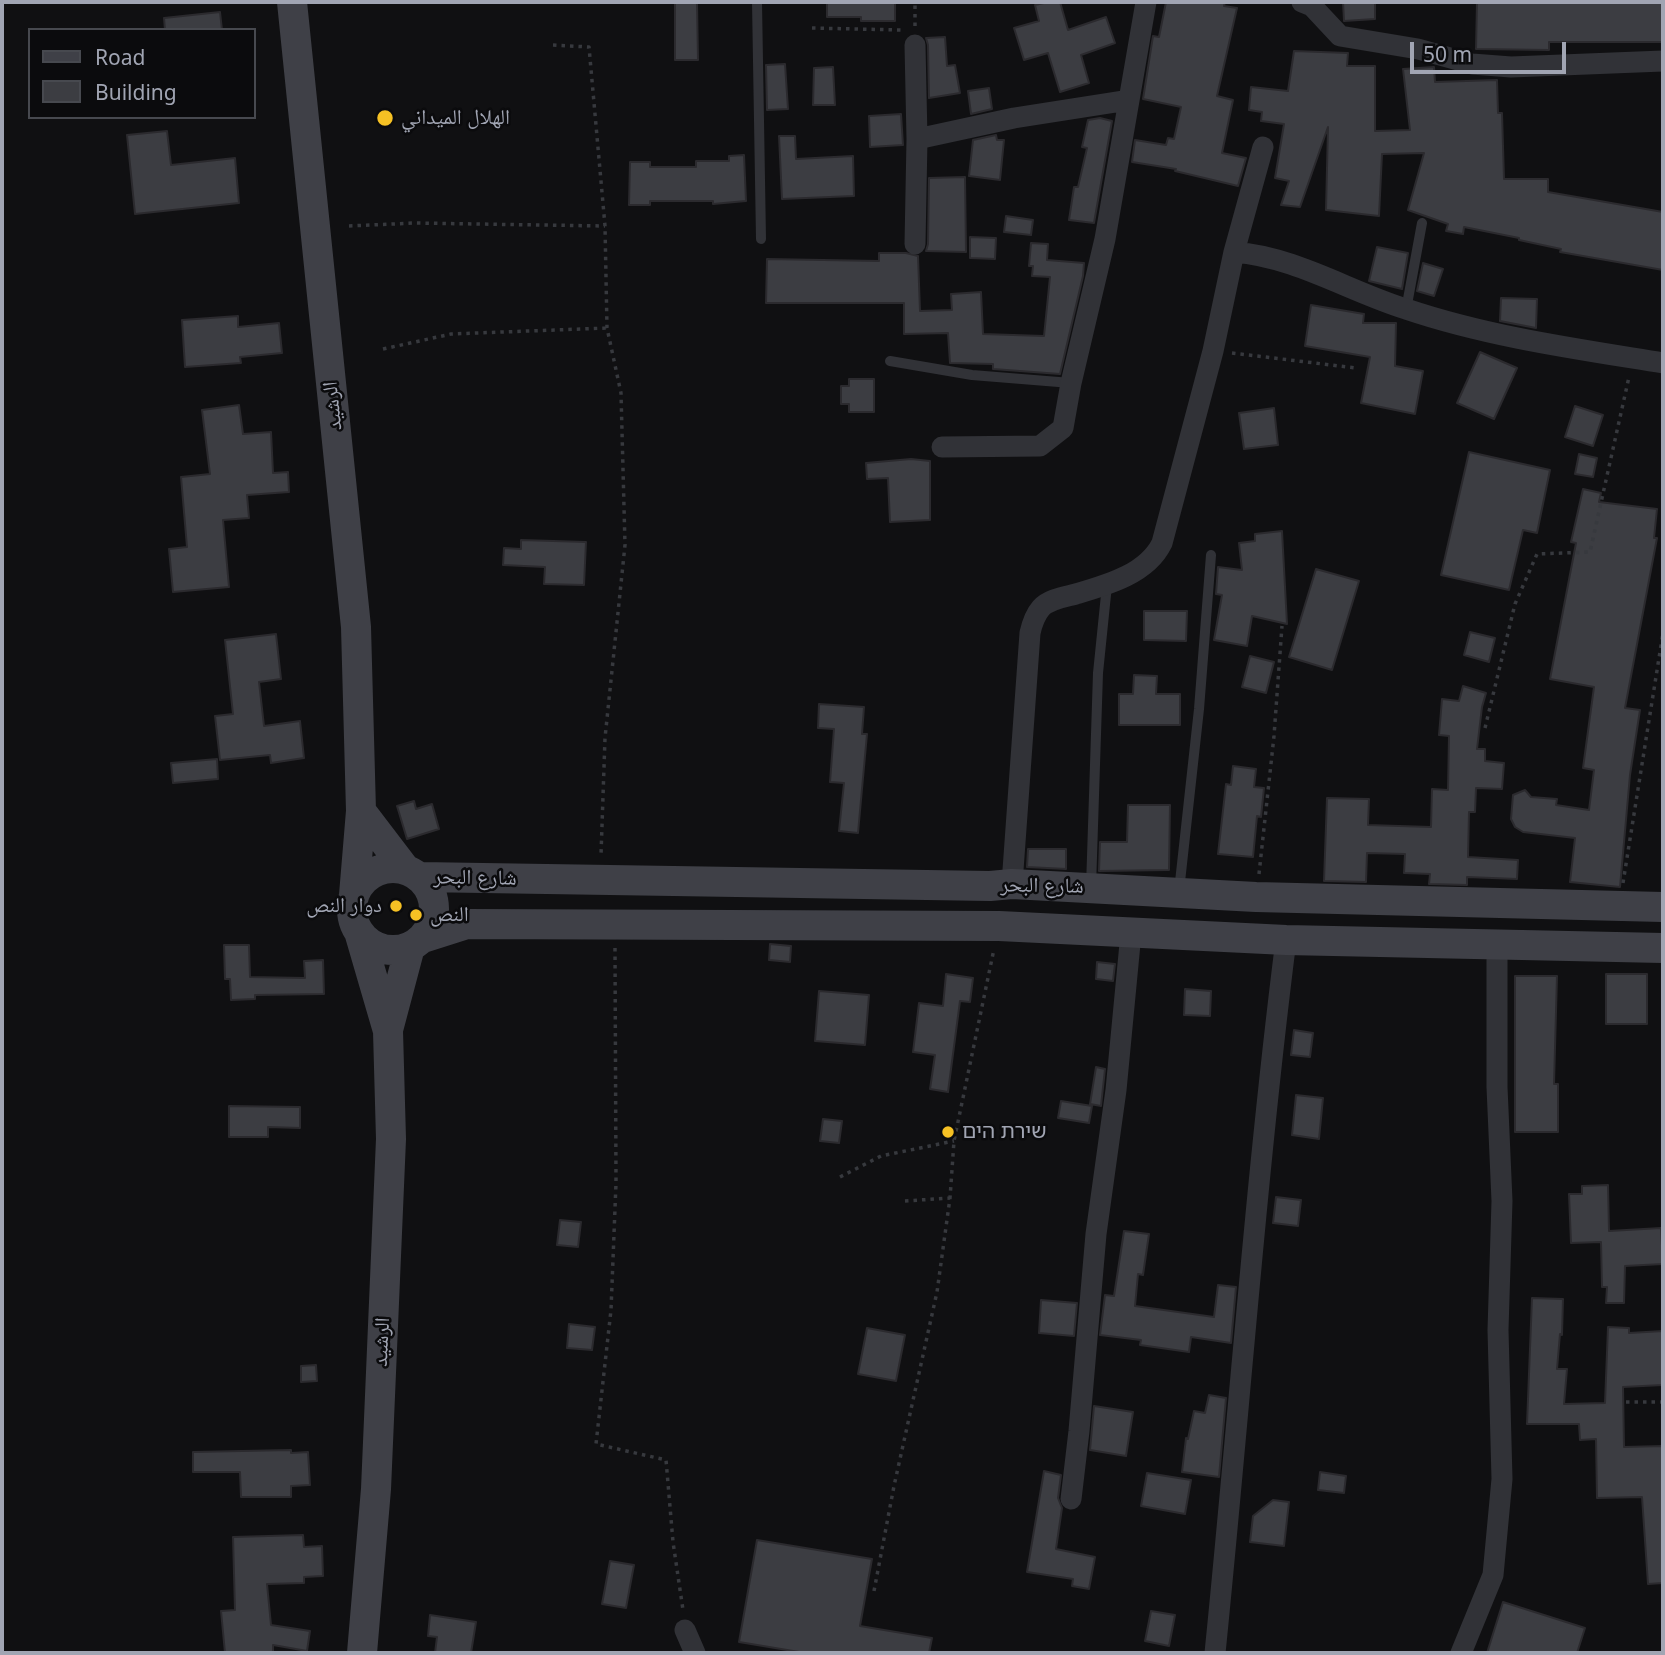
<!DOCTYPE html>
<meta charset="utf-8">
<style>
body{margin:0}
#map{position:relative;width:1665px;height:1655px;overflow:hidden;background:#101012;font-family:"Noto Sans",sans-serif}
canvas{display:block}
.frame{position:absolute;inset:0;border:4px solid #a1a5b3;pointer-events:none}
.legend{position:absolute;left:28px;top:28px;width:228px;height:91px;box-sizing:border-box;background:#0b0b0d;border:2px solid #47494f;margin:0;padding:9px 12px;list-style:none;font-size:21px;color:#a1a5b3}
.legend li{display:flex;align-items:center;gap:14px;height:35px}
.legend b{width:35px;border:2px solid #47494f}
.scale{position:absolute;left:1410px;top:42px;width:156px;height:32px;box-sizing:border-box;border:4px solid #a1a5b3;border-top:0;padding-left:9px;font-size:21px;line-height:24px;white-space:nowrap;color:#a1a5b3;-webkit-text-stroke:5px #0b0b0d;paint-order:stroke}
</style>
<div id="map">
<canvas width="1665" height="1655"></canvas>
<div class="frame"></div>
<ul class="legend">
<li><b style="height:9px;background:#3f4047"></b>Road</li>
<li><b style="height:19px;background:#3c3d42"></b>Building</li>
</ul>
<div class="scale">50 m</div>
</div>
<script>
const context = document.querySelector('canvas').getContext('2d');
context.lineJoin = 'round';
function fillPath(path, color) {
  context.fillStyle = color;
  context.fill(path, 'evenodd');
}
function strokePath(path, color, width, dash) {
  context.strokeStyle = color;
  context.lineWidth = width;
  context.lineCap = dash ? 'butt' : 'round';
  context.setLineDash(dash || []);
  context.stroke(path);
}
function label(font, color, halo, rows, align = 'center') {
  context.font = font + ' "Noto Sans","Noto Naskh Arabic","Noto Sans Hebrew",sans-serif';
  context.lineWidth = 5;
  context.setLineDash([]);
  context.textBaseline = 'middle';
  context.strokeStyle = halo;
  context.fillStyle = color;
  for (const [text, x, y, turn = 0] of rows) {
    context.save();
    context.translate(x, y);
    context.rotate((+turn || 0) * Math.PI / 180);
    context.textAlign = isNaN(turn) ? turn : align;
    if (halo) context.strokeText(text, 0, 0);
    context.fillText(text, 0, 0);
    context.restore();
  }
}
const building = new Path2D(`
 M675,2h22l1,58h-23z
 M827,2h68v19h-34v-4h-34z
 M1048,2h12l8,28 38,-13 9,26 -34,12 8,28 -29,9 -12,-39 -24,7 -10,-32 25,-7 -4,-16z
 M1166,2h59l-1,4 13,2 -20,88 16,4 -11,53 24,5 -8,28 -63,-15 1,-2 -44,-7 3,-22 31,5 2,-7 6,1 7,-32 -38,-8 10,-63 6,1z
 M1343,2h32v17l-31,2z
 M1477,2h186v40h-114v8l-73,-1z
 M220,12l2,18h-57l-1,-12z
 M945,37l2,29 8,-1 5,28 -31,5 -1,-53 -2,-7z
 M1294,51l54,2 -1,13h28v65l35,-1 -7,-61 31,-2 1,15 62,-2 1,33h4l2,66h44v13l115,20v58l-103,-18 1,-3 -42,-9v-2l-55,-11 -1,7 -17,-3 2,-7 -40,-14 16,-57 -42,1 -3,62 -53,-6 2,-83 -28,80 -19,-2 8,-24 -14,-3 9,-54 -23,-3 1,-9 -13,-2 2,-23 37,4z
 M785,64l3,45 -21,1 -1,-45z
 M833,67l2,38h-22l1,-37z
 M989,88l3,21 -21,5 -3,-23z
 M901,114l2,31 -33,2 -1,-31z
 M1100,118l12,3 -18,102 -25,-3 5,-33h4l9,-39 -5,-1 6,-27z
 M167,131l4,34 64,-7 4,45 -104,11 -8,-79z
 M996,135l1,5h7l-4,40 -31,-4 4,-36z
 M779,136h16l1,23 57,-3 1,40 -72,3z
 M744,155l2,46 -33,3v-3h-63v4h-21l1,-43h20v5h46v-6h33v-5z
 M965,177l1,75 -40,-1 2,-7 1,-66z
 M1006,216l27,4 -2,15 -27,-3z
 M970,237l26,1 -1,21 -25,-1z
 M1031,243l17,1 -1,16 37,3 -1,13 -23,98 -67,-5v-5l-43,-1 -2,-30 -44,1v-31h-138l1,-44 112,2v-8h27l12,3 2,55 32,-1 -1,-16 30,-2 2,42 61,2 6,-59 -18,-1 1,-10h-4z
 M1377,247l31,6 -6,36 -33,-8z
 M1423,263l20,6 -9,27 -17,-5z
 M1501,298l36,1 -1,29 -36,-7z
 M1311,305l53,9 -1,9h33l-1,43 28,5 -8,43 -54,-11 9,-46 -65,-11z
 M238,316v11l41,-4 3,30 -42,4 1,6 -56,4 -3,-47z
 M1480,352l37,16 -23,51 -37,-16z
 M849,379h25v33h-25v-8h-8v-18h8z
 M239,405l4,29 28,-2 2,41 15,-1 1,20 -42,3 2,23 -26,2 6,67 -56,5 -4,-43 18,-2 -6,-70 29,-3 -8,-64z
 M1575,406l28,9 -10,31 -28,-9z
 M1274,408l4,37 -34,4 -5,-36z
 M1469,452l81,18 -13,63 -14,-3 -14,60 -68,-15z
 M1579,454l18,4 -4,19 -18,-3z
 M911,459l19,2v59l-40,2 -2,-44 -21,1 -1,-16z
 M1583,489l18,4 -2,9 58,7 -3,29h3l-32,170 15,2 -10,65 -10,112 -50,-5 5,-44 -52,-6 -8,-5 -4,-8 2,-24 12,-5 6,7 26,2 -1,6 33,5 5,-40 -11,-2 11,-81 -44,-8 26,-136 -5,-1z
 M1282,531l5,93 -35,-8 -5,30 -33,-6 8,-45 -6,-1 2,-27 24,3 -3,-27 16,-2v-7z
 M521,540l65,2 -2,43 -40,-1 1,-17 -42,-2 1,-17 17,1z
 M1316,569l43,12 -27,89 -43,-13z
 M1144,611h43l-1,30 -42,-1z
 M1470,632l25,6 -6,24 -25,-7z
 M276,634l5,45 -22,3 5,44 36,-5 4,37 -33,5 -1,-8 -50,5 -5,-44 18,-2 -8,-74z
 M1250,656l24,6 -8,31 -24,-6z
 M1134,675l23,1 -1,18h24v31h-61v-31h14z
 M1463,686l23,7 -4,14 -5,42h8v12l19,2 -2,26 -26,-1 -1,24h-6l-1,45 50,3 -1,19 -50,-2v8l-38,-1 1,-10 -26,-1 1,-19 -38,-1 -1,29 -42,-1 3,-83 42,1 -1,26 63,2 1,-38 16,1 1,-54 -10,-1 3,-36 17,2z
 M819,704l45,3 -2,27h5l-9,99 -19,-2 5,-48 -14,-1 4,-53 -16,-1z
 M217,759l1,20 -45,4 -2,-20z
 M1233,766l23,3 -2,18 10,1 -3,29 -4,-1 -4,41 -35,-3 8,-70 5,1z
 M414,801l2,8 16,-5 7,25 -32,10 -10,-33z
 M1128,805h42l-1,65 -70,1 1,-29h27z
 M1028,849h38v20l-39,-2z
 M770,944l21,2 -1,16 -21,-2z
 M224,945h25l1,32 55,1 -1,-17 19,-1 1,34 -69,1v4l-24,1 -1,-21h-5z
 M1097,962l18,2 -2,17 -17,-2z
 M946,974l27,4 -3,24 -10,-1 -12,91 -18,-3 5,-34 -22,-3 6,-49 24,3z
 M1606,974h41v50h-41z
 M1515,976h42l-3,108h4v48h-43z
 M1185,989l26,2 -1,25 -26,-1z
 M819,991l50,4 -4,50 -50,-4z
 M1294,1030l19,3 -3,24 -19,-2z
 M1096,1067l9,2 -4,37 -11,-2z
 M1296,1095l27,3 -4,41 -27,-4z
 M1061,1101l31,5 -3,17 -31,-5z
 M229,1106l71,1v21l-32,-1v10h-39z
 M823,1119l19,2 -3,22 -19,-2z
 M1608,1185l1,46 52,-3 2,36 -38,2 -1,37h-18l1,-16h-5l-1,-45 -30,1 -2,-49h13v-8z
 M1276,1197l25,3 -3,26 -25,-3z
 M560,1220l21,2 -3,25 -21,-2z
 M1124,1231l25,3 -6,41 -5,-1 -3,32 79,11 4,-32 18,2 -5,56 -40,-6 -2,15 -49,-7 1,-5 -41,-5 5,-40 9,1z
 M1532,1298l31,1 -1,36 -2,-1 -3,35h10l-3,35 41,-1 3,-76 21,1v5l34,-2v54l-40,2 1,60 39,-1v137l-15,1 -6,-87 -45,1 -1,-59 -16,1 -1,-16h-52z
 M1041,1300l36,3 -3,33 -35,-3z
 M569,1324l26,3 -3,23 -25,-2z
 M867,1328l38,7 -9,46 -38,-7z
 M316,1365l1,16 -16,1v-16z
 M1209,1395l17,3 -7,79 -37,-5 4,-34 2,1 6,-28 11,2z
 M1094,1406l39,6 -7,44 -36,-6z
 M291,1450v3l17,-1 2,33 -19,1v11h-50l-1,-25h-47v-20z
 M1044,1471l17,4 -3,23 4,10 -6,41 39,8 -6,32 -17,-3 1,-7 -46,-7z
 M1320,1472l26,4 -2,17 -26,-3z
 M1147,1473l44,7 -6,34 -44,-8z
 M1273,1500l16,2 -5,44 -34,-4 3,-26z
 M303,1535l1,12 18,-1 1,30 -19,1v6l-37,1 4,41 39,6 -3,20 -34,-6v8h-48l-4,-42 14,-1 -2,-73z
 M757,1540l115,19 -12,67 72,12 -3,15h-124l-66,-11z
 M610,1561l24,4 -8,43 -24,-4z
 M1503,1602l82,26 -8,25h-90z
 M1151,1611l24,4 -6,31 -24,-5z
 M430,1615l46,7 -5,31h-36l2,-16 -9,-1z`);
const path = new Path2D(`
 M915,26v-24
 M812,28l89,2
 M553,45l36,2 16,179 2,102 14,65 4,152 -20,193 -4,117
 M349,226l65,-3 191,3
 M383,349l68,-15 156,-6
 M1232,353l124,15
 M1485,728l30,-124 22,-50 53,-2 39,-175
 M1259,874l15,-138 8,-110
 M1623,883l40,-250
 M615,948l1,235 -5,127 -15,134 70,16 7,82 10,68
 M840,1177l41,-21 73,-15
 M905,1201l45,-3
 M1626,1402h37
 M874,1591l20,-105 43,-194 13,-94 4,-57 40,-192`);
const service = new Path2D(`
 M757,2l4,237
 M1406,310l16,-87
 M890,361l82,14 99,8
 M1091,887l7,-214 9,-88
 M1179,891l20,-182 12,-154`);
const minor = new Path2D(`
 M1302,2l10,4 28,30 78,13 54,15 39,3 152,-6
 M917,139l97,-21 115,-18
 M915,244l2,-105 -2,-94
 M1234,252c62,5 114,39 172,57 83,28 171,40 257,54
 M942,447l98,-1 23,-18 8,-45 34,-144 41,-237
 M1012,884l18,-251c2,-9 5,-18 11,-25 8,-9 23,-11 35,-14 31,-9 71,-20 86,-51l51,-192 21,-99 29,-105
 M1071,1499l8,-68 17,-197 20,-144 15,-157
 M685,1630l10,23
 M1215,1653c24,-237 41,-476 71,-713
 M1461,1653l32,-78 9,-96 -4,-149 4,-129 -5,-114v-143`);
const secondary = new Path2D(`
 M292,2l64,625 5,184 -7,84
 M361,811l45,59
 M352 909a41 41 0 1 1 82 0a41 41 0 1 1-82 0Z
 M420,877l570,9 22,-2 244,13 407,10
 M360,935l28,96 3,108 -15,350 -14,164
 M423,938l44,-14 532,2 287,14 377,8
 M388,1030l22,-83`);
const markers = [
 [385,118,9,"#f6c124"],
 [396,906,7,"#f6c124"],
 [416,915,7,"#f6c124"],
 [948,1132,7,"#f6c124"]
];
const poiNames = [
 ["الهلال الميداني",401,118],
 ["دوار النص",382,906,"right"],
 ["النص",430,915],
 ["שירת הים",962,1132]
];
const streetNames = [
 ["الرشيد",333,406,-96],
 ["شارع البحر",475,878,1],
 ["شارع البحر",1042,886,1],
 ["الرشيد",382,1342,-87]
];
fillPath(building, '#3c3d42');
strokePath(building, '#2b2a2e', 2);
strokePath(path, '#37393e', 3.5, [3.5, 5]);
strokePath(service, '#313237', 10);
strokePath(minor, '#313237', 21);
strokePath(secondary, '#3f4047', 30);
for (const [x, y, r, color] of markers) {
  const dot = new Path2D();
  dot.arc(x, y, r, 0, 2 * Math.PI);
  context.fillStyle = color;
  context.fill(dot);
  strokePath(dot, '#0b0b0d', 2.5);
}
label('21px', '#a1a5b3', '#0b0b0d', poiNames, 'left');
label('21px', '#a1a5b3', '#0b0b0d', streetNames);
</script>
